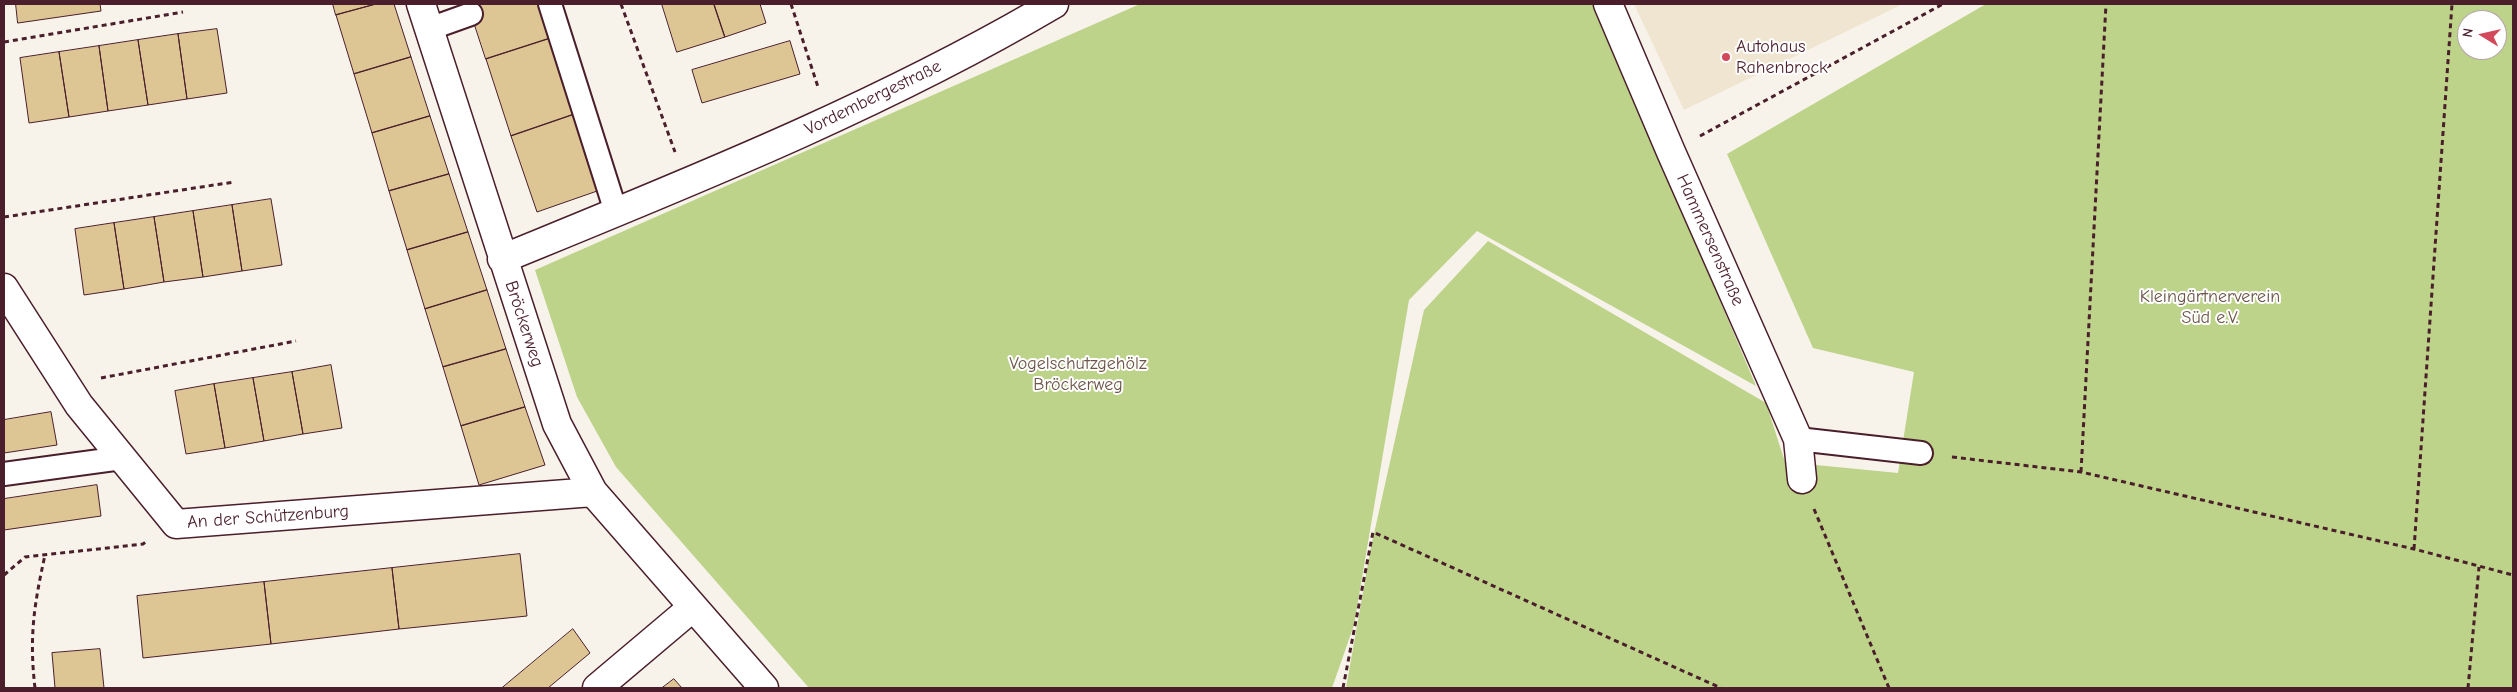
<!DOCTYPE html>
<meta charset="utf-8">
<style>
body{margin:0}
#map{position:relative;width:2517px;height:692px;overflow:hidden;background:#f8f3ea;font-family:"Comic Neue",sans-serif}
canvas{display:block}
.frame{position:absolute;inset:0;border:5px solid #4a1f2b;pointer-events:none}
.north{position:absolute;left:2457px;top:10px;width:50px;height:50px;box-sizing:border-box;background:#fff;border:1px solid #b7a5aa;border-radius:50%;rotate:279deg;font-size:14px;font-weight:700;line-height:20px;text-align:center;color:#4a1f2b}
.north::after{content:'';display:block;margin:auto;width:18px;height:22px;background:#d1495b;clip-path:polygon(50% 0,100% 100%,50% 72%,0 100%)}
</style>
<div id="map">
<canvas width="2517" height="692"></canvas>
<div class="frame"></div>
<div class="north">N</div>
</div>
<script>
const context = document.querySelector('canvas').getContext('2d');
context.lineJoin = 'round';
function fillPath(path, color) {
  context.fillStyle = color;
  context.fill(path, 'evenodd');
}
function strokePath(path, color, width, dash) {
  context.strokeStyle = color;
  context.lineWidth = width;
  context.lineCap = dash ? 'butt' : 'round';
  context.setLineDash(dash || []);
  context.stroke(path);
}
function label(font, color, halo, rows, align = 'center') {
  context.font = font + ' "Comic Neue",sans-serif';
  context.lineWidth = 4;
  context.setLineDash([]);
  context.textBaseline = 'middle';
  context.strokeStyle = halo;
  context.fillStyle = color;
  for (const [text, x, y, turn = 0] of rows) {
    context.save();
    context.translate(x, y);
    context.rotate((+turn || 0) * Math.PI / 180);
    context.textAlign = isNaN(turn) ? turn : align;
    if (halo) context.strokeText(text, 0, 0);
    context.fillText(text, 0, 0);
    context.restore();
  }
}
const built = new Path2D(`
 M1634,4h269l-219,106z`);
const green = new Path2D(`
 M1140,4h455l161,382 -279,-155 -68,69 -55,325 -22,63h-523l-193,-221 -39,-70 -42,-127z
 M1986,4h527v684h-1167l25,-141 53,-237 64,-69 278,162 19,59 113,11 16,-101 -101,-24 -86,-194zM2467,20h30v30h-30z`);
const building = new Path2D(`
 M16,4h84l1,7 -83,12z
 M333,4h43l-40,11z
 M376,4h18l17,53 -57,17 -18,-59z
 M468,4h71l12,34 -65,21z
 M662,4h52l11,33 -48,15z
 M714,4h46l6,19 -41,14z
 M217,29l10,64 -40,6 -9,-65z
 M178,34l9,65 -39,6 -10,-65z
 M551,38l24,76 -64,22 -25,-77z
 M138,40l10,65 -40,6 -9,-65z
 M790,41l10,33 -98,29 -10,-33z
 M99,46l9,65 -39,6 -10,-65z
 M59,52l10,65 -40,6 -9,-65z
 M411,57l19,59 -58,17 -18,-59z
 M575,114l25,76 -63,22 -26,-76z
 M430,116l19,58 -60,17 -17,-58z
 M449,174l19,58 -61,18 -18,-59z
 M271,199l11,66 -40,6 -10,-66z
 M232,205l10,66 -39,6 -10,-66z
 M193,211l10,66 -39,5 -10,-65z
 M154,217l10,65 -40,7 -10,-66z
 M114,223l10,66 -40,6 -9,-66z
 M468,232l19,58 -62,19 -18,-59z
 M487,290l19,59 -63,18 -18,-58z
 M506,349l19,58 -64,19 -18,-59z
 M331,365l11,63 -39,6 -11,-62z
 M292,372l11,62 -39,7 -11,-63z
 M253,378l11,63 -39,7 -11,-64z
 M214,384l11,64 -39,6 -11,-63z
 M525,407l20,58 -66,20 -18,-59z
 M51,412l6,33 -53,8v-33z
 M97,485l4,31 -97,14v-31z
 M520,554l7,62 -128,13 -7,-61z
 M392,568l7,61 -128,15 -7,-62z
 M264,582l7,62 -128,14 -6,-62z
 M573,629l17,24 -42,35h-46z
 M100,649l4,39h-49l-3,-35z
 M674,679l8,9h-20z`);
const path = new Path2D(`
 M621,4l54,148
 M791,4l27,83
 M4,42l179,-30
 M1700,136l243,-132
 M4,217l230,-35
 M101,378l195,-37
 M1952,457l129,15 333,77 99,26
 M2081,472l25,-468
 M1814,509l75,179
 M2414,549l38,-545
 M4,575l21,-18 118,-13 4,-3
 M35,688c-6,-51 -1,-83 10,-133
 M1343,688l30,-156 348,156
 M2468,688l11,-121`);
const lane = new Path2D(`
 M550,4l66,208
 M429,29l42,-15
 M1798,439l123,14
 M4,474l118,-16`);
const street = new Path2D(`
 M421,4l136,420 36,68 171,196
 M1608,4l63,148 127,287 4,40
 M502,259c188,-77 377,-152 552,-255
 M4,288l75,117 97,119 417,-32
 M597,688l96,-81`);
const markers = [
 [1726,57,5,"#d1495b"]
];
const poiNames = [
 ["Autohaus",1736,47],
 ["Rahenbrock",1736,68]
];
const streetNames = [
 ["Vordembergestraße",873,98,-26],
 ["Hammersenstraße",1710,240,66],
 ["Bröckerweg",524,324,72],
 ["An der Schützenburg",268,517,-4]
];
const parkNames = [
 ["Kleingärtnerverein",2210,297],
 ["Süd e.V.",2210,318],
 ["Vogelschutzgehölz",1078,364],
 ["Bröckerweg",1078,385]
];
fillPath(built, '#f0e5d0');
fillPath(green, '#bcd389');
fillPath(building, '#dec594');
strokePath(building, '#4a1f2b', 1);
strokePath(lane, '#4a1f2b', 26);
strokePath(street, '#4a1f2b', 31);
strokePath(path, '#4a1f2b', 3, [5, 4]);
strokePath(lane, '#fff', 22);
strokePath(street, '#fff', 28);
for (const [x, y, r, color] of markers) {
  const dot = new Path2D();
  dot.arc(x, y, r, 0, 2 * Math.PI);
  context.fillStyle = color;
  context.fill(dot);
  strokePath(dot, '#fff', 2);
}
label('18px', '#4a1f2b', '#fff', poiNames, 'left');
label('18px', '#4a1f2b', '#fff', streetNames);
label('18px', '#6c5547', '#fff', parkNames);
</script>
